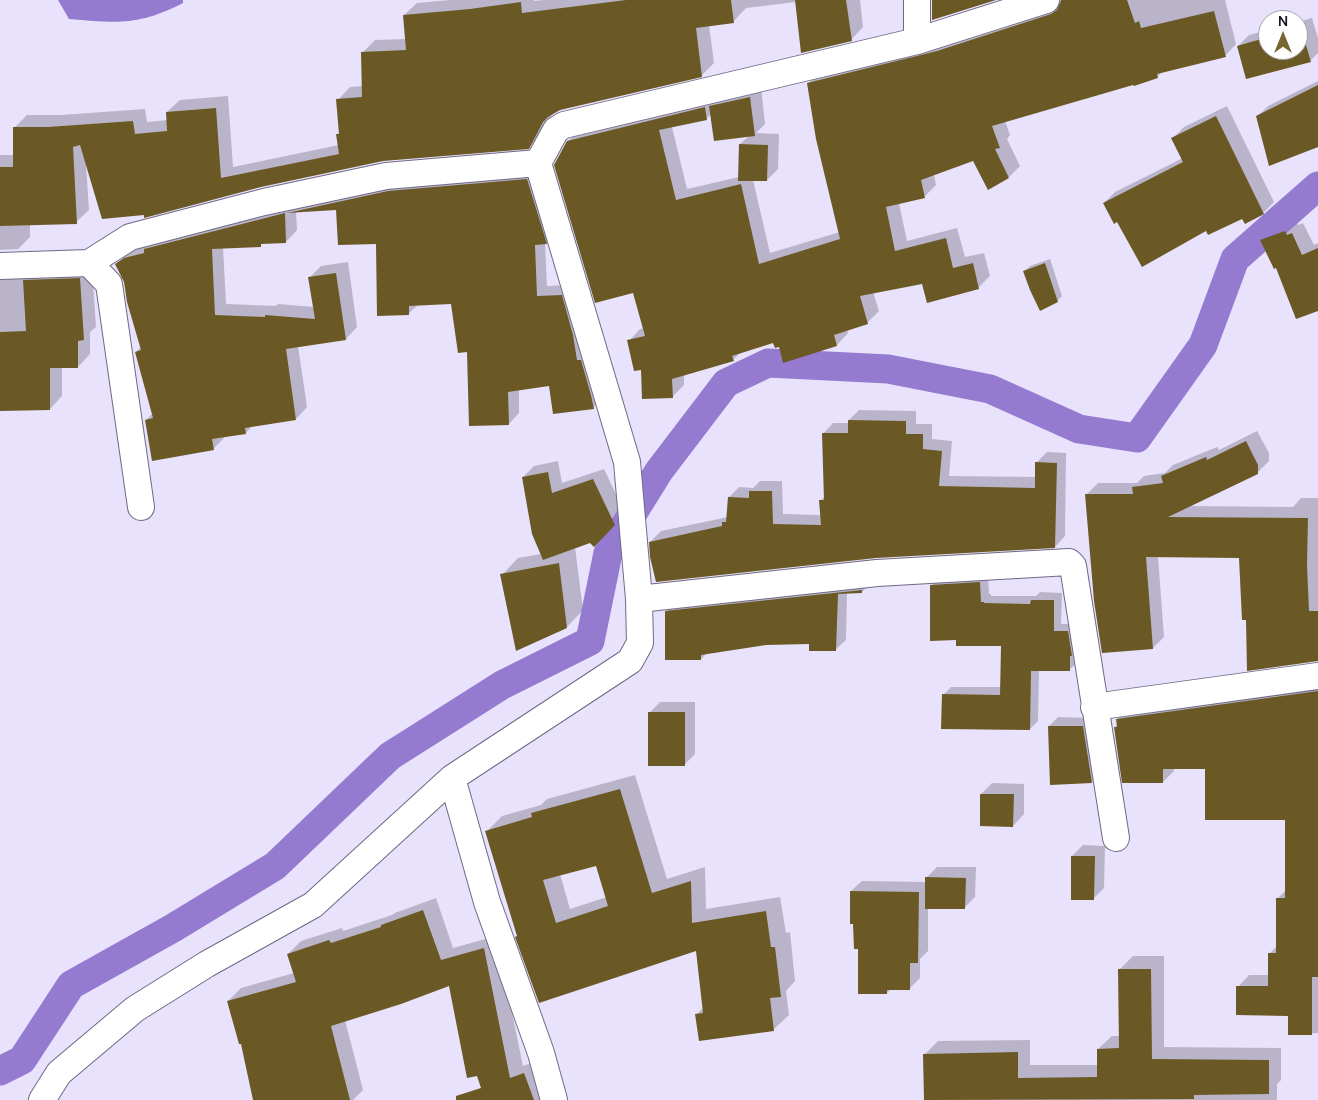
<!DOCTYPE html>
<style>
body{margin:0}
#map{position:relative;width:1318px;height:1100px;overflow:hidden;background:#e8e2fc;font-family:Manrope,sans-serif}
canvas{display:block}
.north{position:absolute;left:1258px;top:10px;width:50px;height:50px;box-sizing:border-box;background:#fff;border:1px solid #a3a1a6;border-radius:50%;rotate:0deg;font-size:14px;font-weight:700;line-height:20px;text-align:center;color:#181520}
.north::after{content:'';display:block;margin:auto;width:18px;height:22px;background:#766634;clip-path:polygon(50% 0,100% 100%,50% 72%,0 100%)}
</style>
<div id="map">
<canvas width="1318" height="1100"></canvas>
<div class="north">N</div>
</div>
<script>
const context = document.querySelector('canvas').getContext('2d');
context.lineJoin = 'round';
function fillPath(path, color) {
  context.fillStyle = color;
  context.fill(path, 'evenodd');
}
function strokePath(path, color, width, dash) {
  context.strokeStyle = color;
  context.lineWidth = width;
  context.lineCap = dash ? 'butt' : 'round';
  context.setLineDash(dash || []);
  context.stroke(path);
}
const water = new Path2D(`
 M58,0h125v3c-45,23 -66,20 -114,16z`);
const shadow = new Path2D(`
 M450,0h84v1l10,-1h316l3,27 -12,13 -55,-38 -50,6 -13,14 -24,3 5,38 -13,13 -141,33 -7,4 -12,22 -13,13 -145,12 -122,26 -175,-21 3,45 -13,12 -46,2v13l-12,12 -18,1v-95h14v-27l13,-13h34l84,-6 2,13 21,-2 -1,-8 13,-12 48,-4 5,71 106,-22 -1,-10 2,-3 -2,-32 12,-13 13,-1v-34l12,-12 31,-1 -2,-24 13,-12z
 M1062,0h163l11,44 -11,12 -62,15 -6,6 -152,44 5,14 -3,4 13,27 -11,11 -21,11 -14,-29 -40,15 2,11 -11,11 -26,7 8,38 50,-13 8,29 19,-4 6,23 -12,12 -55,-6 -50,10 6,19 -11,11 -21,7 1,4 -11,12h-58l-5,-4 -33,11 -8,8 -49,15v10l-12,12 -30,-29 -13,-27 11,-12 4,-1 -10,-36 -66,-151 12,-11 181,-43 4,37 -9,9 23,1 -1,35 -11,11h-14l17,73 70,-21 -31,-149 11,-12 130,-31 112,-36zM711,114l38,22 -9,8 -1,33 -52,12 -15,-62 34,-8z
 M1312,18l6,20v15l-8,8 -72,-15 11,-11 19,-5v20h30v-28z
 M1318,81v64l-61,-28 11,-11z
 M1227,106l47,96 -11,11 -56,16 -90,-8 -13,-18 11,-11 68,-34 -10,-20 11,-11z
 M537,169l19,64 -11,11 2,42 25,-1 31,112 -10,11 -43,-24 -31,5v24l-10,11 -41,-74 -16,-47 -34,2 -10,9 -31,-72 -40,-33 -41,2 1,19 -11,12 -23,1 -3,2 -37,2 3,57 50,2 2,-2 36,3 -4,-30 11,-11 27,-4 9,65 -11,12 -48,7 9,61 -11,12 -43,6 -7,8 -22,3v2l-11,11 -67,-29 7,-7 -17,-61 5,-5 -16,-65 -8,-18 11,-11 9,-6 263,-66z
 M1296,220l2,5 5,-2 11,22 4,-2v66l-41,-43 -16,-26 11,-11z
 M1050,259l12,37 -5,5 -32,-30 5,-5z
 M0,262l92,4 4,61 -6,5v22l-12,13h-16v29l-12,13 -50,1z
 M859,410l57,1v13h16v15l20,2 -3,35 87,1v-14l11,-11 19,1 -1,83 -10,11 -405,-5 11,-11 67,-14 1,-20 10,-10 14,1 7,-7h22l1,33 38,1v-15l4,-4 -2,-62 10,-11h16v-3z
 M1257,431l12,22v8l-12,12 -69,33 105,1 8,-9h17v162l-71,-42 -6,-61 -83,-1 6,81 -11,11 -67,-153 12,-12h39l7,-7 21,-3 8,-8 44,-18 2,3z
 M558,461l4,22 42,-14 21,44 -21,22 -29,12 8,63 -16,17 -65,-52 16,-17 23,-4 -18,-77 11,-11z
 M988,575l1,19h2v2h45l4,-4 22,1 -1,31h15l2,38 -9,8 -30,-1 -1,52 -8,8 -87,-34 8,-8h50l1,-42 -45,-7 -26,-52 8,-9z
 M872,582l-10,10h-15l-1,48 -11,10 -24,-7 -45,1 -59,9 -6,6 -35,-47 10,-11z
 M1318,682v351l-28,1v-19l-52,-28 11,-12h20v-21l8,-8v-47l9,-9v-72l-80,-50h-32v3l-11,11 -48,-55 3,-2 -1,-5 11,-12z
 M660,702h35v52l-11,11 -35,-52z
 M1058,717l34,1 9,55 -9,9 -43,-56z
 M635,775l32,104 38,-12 1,42 74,-12 6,36 4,-1 5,49 -9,10 3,24 -15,14 -78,-14 8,-8 -7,-58 -179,-14 -31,-104 15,-15 39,-11 6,-6zM597,865l10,32 -37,12 -10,-35z
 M992,783l32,1v30l-11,12 -32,-32z
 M1083,845l22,1 -1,42 -11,11 -21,-43z
 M937,867h39l-1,30 -11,11h-36v43l-8,8v19l-10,10 -19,1 -4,4 -28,-46 -8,-56 11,-10 64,1v-4z
 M436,898l17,50 43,-12 27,130 14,-5 15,39h-65l-37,-115 -105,35 18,70 -10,10h-98l-13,-58 -14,-41 13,-13 53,-15 -6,-19 13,-13 41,-13 1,3 49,-16 3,-2z
 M1133,956h31v91l117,1v32l-4,4v16h-352v-46l13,-13 92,-1v25h68v-16l14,-13h8v-67z`);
const canal = new Path2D(`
 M0,1071l22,-11 49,-75 102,-57 102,-62 115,-110 112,-71 88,-44 18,-88 51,-82 67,-88 42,-20 120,6 102,20 89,40 58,9 66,-93 32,-86 83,-73`);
const building = new Path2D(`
 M626,0h105l3,23 -38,5 6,49 -142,33 -12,7 -5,5 -14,27 -146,12 -122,26 -117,31v-3l-42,4 -22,-74 -7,2 4,77 -77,2v-59h13v-40h35l85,-6 2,13 32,-3 -1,-19 50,-4 5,70 118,-24 -3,-20h3l-3,-35 26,-2 -1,-45 45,-2 -3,-35 67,-6 51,-7 1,11z
 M795,0h51l6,41 -51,12z
 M932,0h64l-64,20z
 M1061,0h66l8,23 4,-2 2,7 73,-17 12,46 -69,17 1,4 -24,8 -1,-1 -141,41 8,22 -5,1 14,29 -21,12 -15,-29 -52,19 4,18 -39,9 9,44 51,-13 7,30 20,-5 6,26 -52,14 -5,-19 -62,12 8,28 -34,11 3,11 -54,17 -4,-16 -4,1 -2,-5 -41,13 2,5 -62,18 1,19 -31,1 -1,-29 -7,1 -7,-31 18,-4 -12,-43 -38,10 -41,-138 13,-24 138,-34 2,13 -48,10 17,70 65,-16 18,80 81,-25 -24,-100 -9,-56 130,-32 114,-37 6,-4z
 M1301,28l10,34 -65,17 -9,-33 31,-9v13h30v-21z
 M1318,85v62l-49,19 -13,-50z
 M750,97l5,39 -41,5 -5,-35z
 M1216,116l48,98 -19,10 -3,-5 -34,16 -2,-4 -64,36 -25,-45 -3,2 -11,-21 80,-41 -12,-24z
 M739,144l29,1 -1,36h-29z
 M527,179l20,65 -12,1 2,51 25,-1 11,40 4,25h4l10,35 3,14 -41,5 -4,-28 -41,6 1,33 -40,1 -2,-74 -9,1 -7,-49 -42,2v9l-32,1 -1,-72 -38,1 -2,-35 -49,3 101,-22z
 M285,213l1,30 -25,1v3l-49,2 3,66 50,2v-2l50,4 -7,-42 28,-4 10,67 -60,9 10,71 -51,8 1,6 -34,5 2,11 -62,11 -7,-41 8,-2 -18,-66 6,-2 -14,-48 -3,-20 -9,-18 9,-6 20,-5v-4z
 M1285,231l2,4 5,-2 10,22 16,-7v63l-22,8 -20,-51 -2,1 -14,-29z
 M1045,263l13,39 -18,9 -10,-21 -7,-19z
 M80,278l4,62 -6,1v27h-28v42l-50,1v-79l26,-1 -3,-51z
 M848,420l58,1v13h17v15l19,2 -3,35 96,2v-26l22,1 -2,85 -179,10 -220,24 -6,-25 -1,-15 73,-16v-4h4l2,-25 21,1v-7h23l1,33 48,1 -2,-25h5l-2,-67h26z
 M1246,441l12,24v9l-90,43 140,1 -1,47 2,46h9v50l-71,10 -1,-51h-4l-3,-62 -93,-1 7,92 -51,4 -8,-52 -9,-107h48l-1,-7 31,-4 -2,-7 45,-19 1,3z
 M548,472l4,21 41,-14 22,46 -21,22 -4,-4 -47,17 -11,-26 -10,-57z
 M559,563l8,65 -51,23 -16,-77z
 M980,582l1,20h3v1l46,1 1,-4h23v31h14l4,25h-2v15h-39l-1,59 -89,-1 1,-35 58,1 1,-49h-45v-6l-26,1v-56z
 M862,590v3l-24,1 -2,57h-27v-7l-43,1 -65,10v5h-36v-49z
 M1318,691v286h-6v58h-24v-19l-52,-1v-29h32v-33h8v-55h9v-78h-80v-51h-42v14h-41l-8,-56h3l-1,-8z
 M648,712h37v54h-37z
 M1048,726h35l9,57 -42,2z
 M620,789l32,104 39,-12 1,42 74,-12 5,36h4l6,50 -11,1 4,33 -75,10 -4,-27 8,-1 -7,-62 -157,52 -24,-66 2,-1 -32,-105 47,-14 -1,-4zM596,866l12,40 -52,17 -13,-43z
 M980,794h34l-1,33 -33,-1z
 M1071,856h24l-1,44h-23z
 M925,877l41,1 -1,31h-40z
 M850,891l69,1 -1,71h-8v27h-23v4h-29v-45h-4l-1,-25h-3z
 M423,910l18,50 43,-12 26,130 14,-5 10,27h-78v-4l25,-8 -4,-12 -10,2 -18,-92 -48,18 -70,22 19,74h-97l-12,-56h-2l-12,-43 69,-19 -9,-28 42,-14 2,3 50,-16v-2z
 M1118,969h33l1,90 117,1v34l-75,1v4l-270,1 -1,-46 95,-2v26l79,-1v-28l22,-1z`);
const minor = new Path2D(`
 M917,41v-41
 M89,263l20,21 32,223
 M0,266l89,-3 41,-26 134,-35 122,-26 152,-13
 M639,599l238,-26 192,-11 4,4 43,272
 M1094,707l224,-31
 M452,778l178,-117 10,-18 -1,-44 -12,-137 -89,-299 18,-33 8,-5 353,-84 129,-41
 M42,1100l17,-27 76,-64 72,-45 106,-59 139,-127 35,124 54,151 13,47`);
fillPath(water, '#947bcf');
fillPath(shadow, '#0003');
strokePath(canal, '#947bcf', 29);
fillPath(building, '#6a5924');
strokePath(minor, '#706985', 28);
strokePath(minor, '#fff', 26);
</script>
